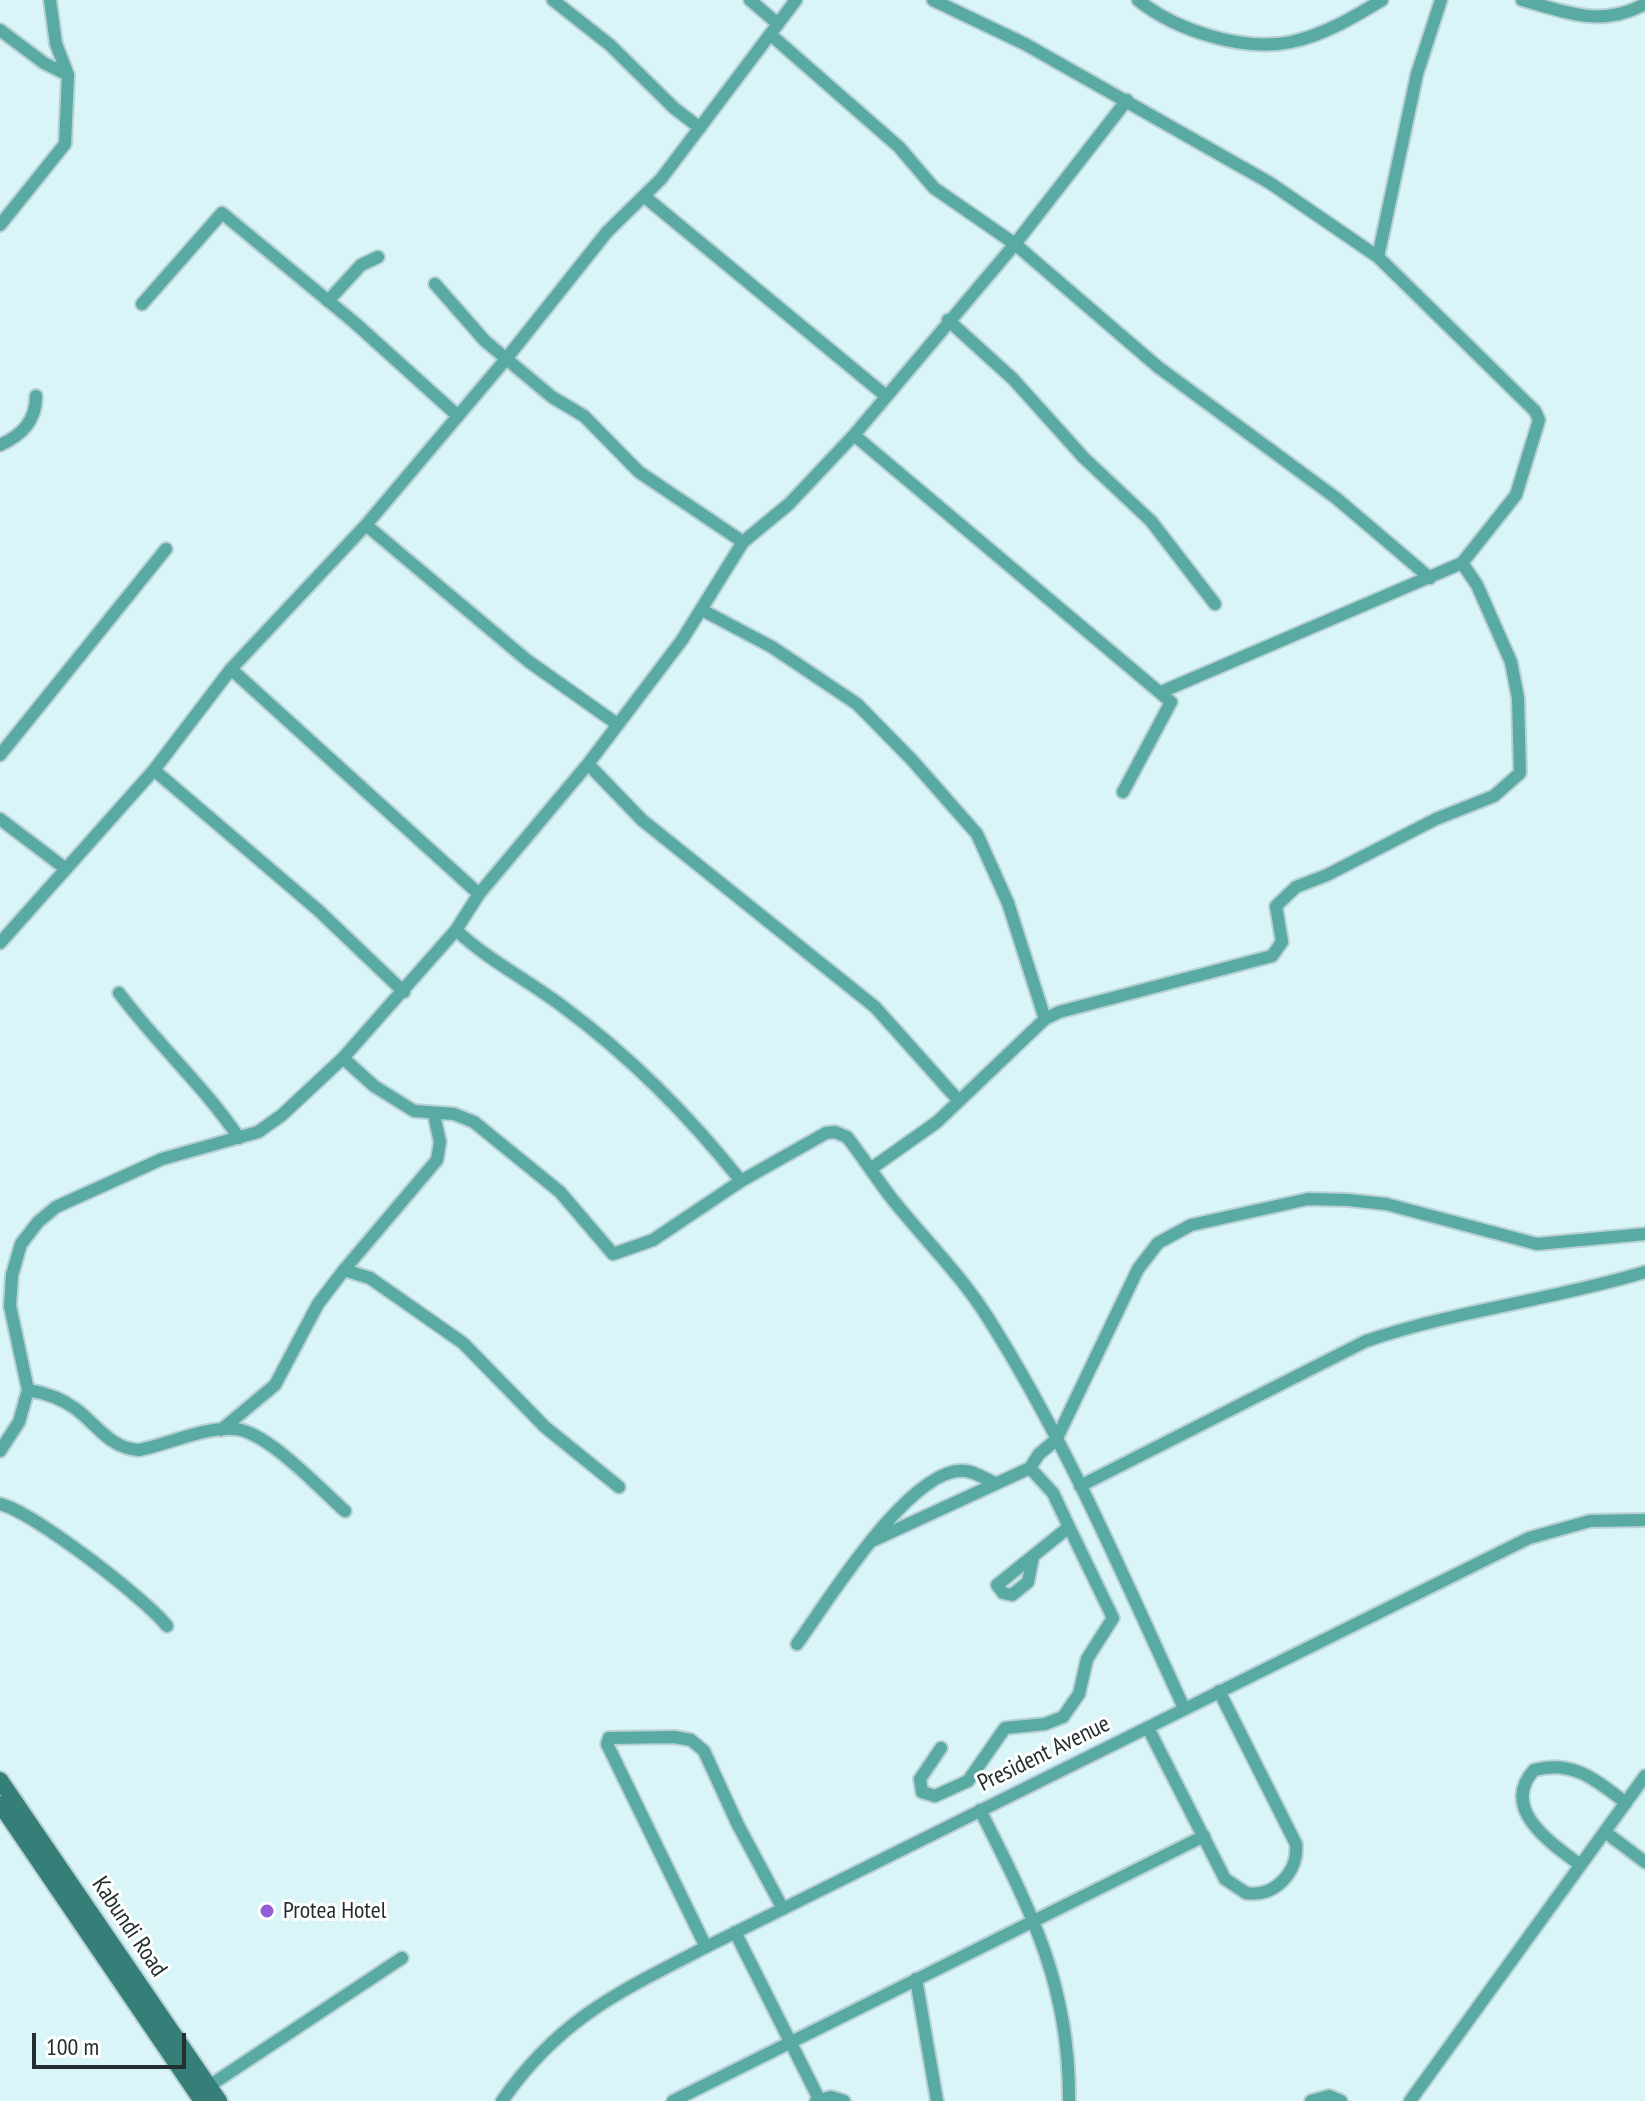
<!DOCTYPE html>
<style>
body{margin:0}
#map{position:relative;width:1645px;height:2101px;overflow:hidden;background:#d9f5f8;font-family:"PT Sans Narrow",sans-serif}
canvas{display:block}
.scale{position:absolute;left:32px;top:2033px;width:154px;height:36px;box-sizing:border-box;border:4px solid #232e2f;border-top:0;padding-left:10px;font-size:24px;line-height:28px;white-space:nowrap;color:#232e2f;-webkit-text-stroke:6px #fff;paint-order:stroke}
</style>
<div id="map">
<canvas width="1645" height="2101"></canvas>
<div class="scale">100 m</div>
</div>
<script>
const context = document.querySelector('canvas').getContext('2d');
context.lineJoin = 'round';
function strokePath(path, color, width, dash) {
  context.strokeStyle = color;
  context.lineWidth = width;
  context.lineCap = dash ? 'butt' : 'round';
  context.setLineDash(dash || []);
  context.stroke(path);
}
function label(font, color, halo, rows, align = 'center') {
  context.font = font + ' "PT Sans Narrow",sans-serif';
  context.lineWidth = 6;
  context.setLineDash([]);
  context.textBaseline = 'middle';
  context.strokeStyle = halo;
  context.fillStyle = color;
  for (const [text, x, y, turn = 0] of rows) {
    context.save();
    context.translate(x, y);
    context.rotate((+turn || 0) * Math.PI / 180);
    context.textAlign = isNaN(turn) ? turn : align;
    if (halo) context.strokeText(text, 0, 0);
    context.fillText(text, 0, 0);
    context.restore();
  }
}
const street = new Path2D(`
 M50,0l6,44 12,31
 M553,0l57,45 64,63 26,20
 M750,0l28,24
 M933,0l92,44 245,139 108,74 157,154 4,9 -23,75 -54,68 -301,129
 M1138,0c37,30 105,52 153,42 33,-7 63,-25 91,-42
 M1522,0c45,12 78,28 123,4
 M0,30l44,33 24,12 -3,69 -65,81
 M771,35l128,112 35,41 81,56 143,123 178,131 94,80
 M645,197l241,199
 M1378,257l39,-183 24,-74
 M435,284l50,57 67,56 32,19 55,56 104,70
 M328,301l33,-36 17,-8
 M142,304l80,-91 133,110 103,93
 M948,320l65,59 71,79 67,63 64,83
 M854,435l317,267 -48,90
 M0,445c22,-10 36,-24 36,-49
 M366,525l162,136 89,63
 M702,610l70,37 85,57 55,56 65,74 31,69 37,116
 M231,669l248,225
 M0,755l166,-206
 M588,764l54,56 233,187 84,94
 M154,770l164,140 86,82
 M0,819l66,50
 M456,930c34,32 74,51 110,79 66,49 124,108 175,172l85,-48 9,-1 12,5c16,20 30,43 46,63 32,40 68,75 95,118 78,123 135,258 196,390
 M0,943l154,-173 77,-101 135,-144 140,-166 101,-127 54,-53 135,-179
 M119,993c38,51 85,93 120,145
 M343,1058l31,28 40,25 40,3 20,8 86,70 53,62 40,-14 88,-59
 M872,1168l65,-46 108,-103 14,-7 213,-56 10,-14 -6,-36 20,-19 31,-12 109,-56 58,-23 26,-23 -2,-75 -7,-36 -34,-77 -15,-22
 M344,1270l93,-110 3,-18 -6,-27
 M28,1390c18,3 33,8 48,19 21,16 35,40 63,41 30,-6 67,-24 97,-21 33,4 84,60 109,82
 M221,1430l54,-45 43,-81 26,-34 26,8 93,65 82,84 74,60
 M0,1451l19,-29 9,-32 -18,-84 2,-31 9,-31 17,-22 18,-15 106,-48 96,-27 24,-17 61,-57 113,-128 23,-36 109,-130 94,-124 61,-98 46,-38 65,-69 161,-191 112,-144
 M1030,1468l23,25 16,34 -72,58 6,8 9,2 16,-13 5,-26
 M1080,1486l286,-145c91,-31 187,-41 279,-69
 M0,1504c32,7 145,94 167,122
 M874,1540l156,-72 9,-14 17,-14 82,-171 20,-26 33,-18 117,-26 40,1 38,4 151,40 108,-10
 M797,1644c29,-40 115,-181 169,-173 9,1 20,8 29,12
 M1148,1728l77,151 21,14c29,5 53,-22 50,-49l-77,-153
 M941,1748l-21,31 2,13 13,4 33,-15 37,-53 40,-4 18,-7 16,-23 8,-35 26,-41 -44,-91
 M980,1810c51,101 90,175 89,291
 M1605,1832l40,30
 M1579,1864c-30,-22 -79,-56 -45,-94 39,-11 63,11 92,33
 M735,1932l84,167
 M706,1947l-99,-203 2,-6 65,-1 17,3 13,11 34,74 45,84
 M916,1979l21,122
 M203,2090l199,-132
 M502,2101c58,-83 117,-109 204,-154l823,-409 61,-17 55,-1
 M673,2101l531,-265
 M816,2101l15,-4 13,4
 M1311,2101l18,-5 12,5
 M1410,2101l235,-325`);
const secondary = new Path2D(`
 M0,1780l219,321
 M0,1804l202,297`);
const markers = [
 [267,1911,8,"#915cd5"]
];
const streetNames = [
 ["President Avenue",1044,1754,-26],
 ["Kabundi Road",129,1927,56]
];
const poiNames = [
 ["Protea Hotel",283,1911]
];
strokePath(street, '#b8d1d4', 16);
strokePath(secondary, '#b8d1d4', 20);
strokePath(street, '#59aaa3', 12);
strokePath(secondary, '#367f79', 16);
for (const [x, y, r, color] of markers) {
  const dot = new Path2D();
  dot.arc(x, y, r, 0, 2 * Math.PI);
  context.fillStyle = color;
  context.fill(dot);
  strokePath(dot, '#fff', 3);
}
label('24px', '#232e2f', '#fff', streetNames);
label('24px', '#232e2f', '#fff', poiNames, 'left');
</script>
